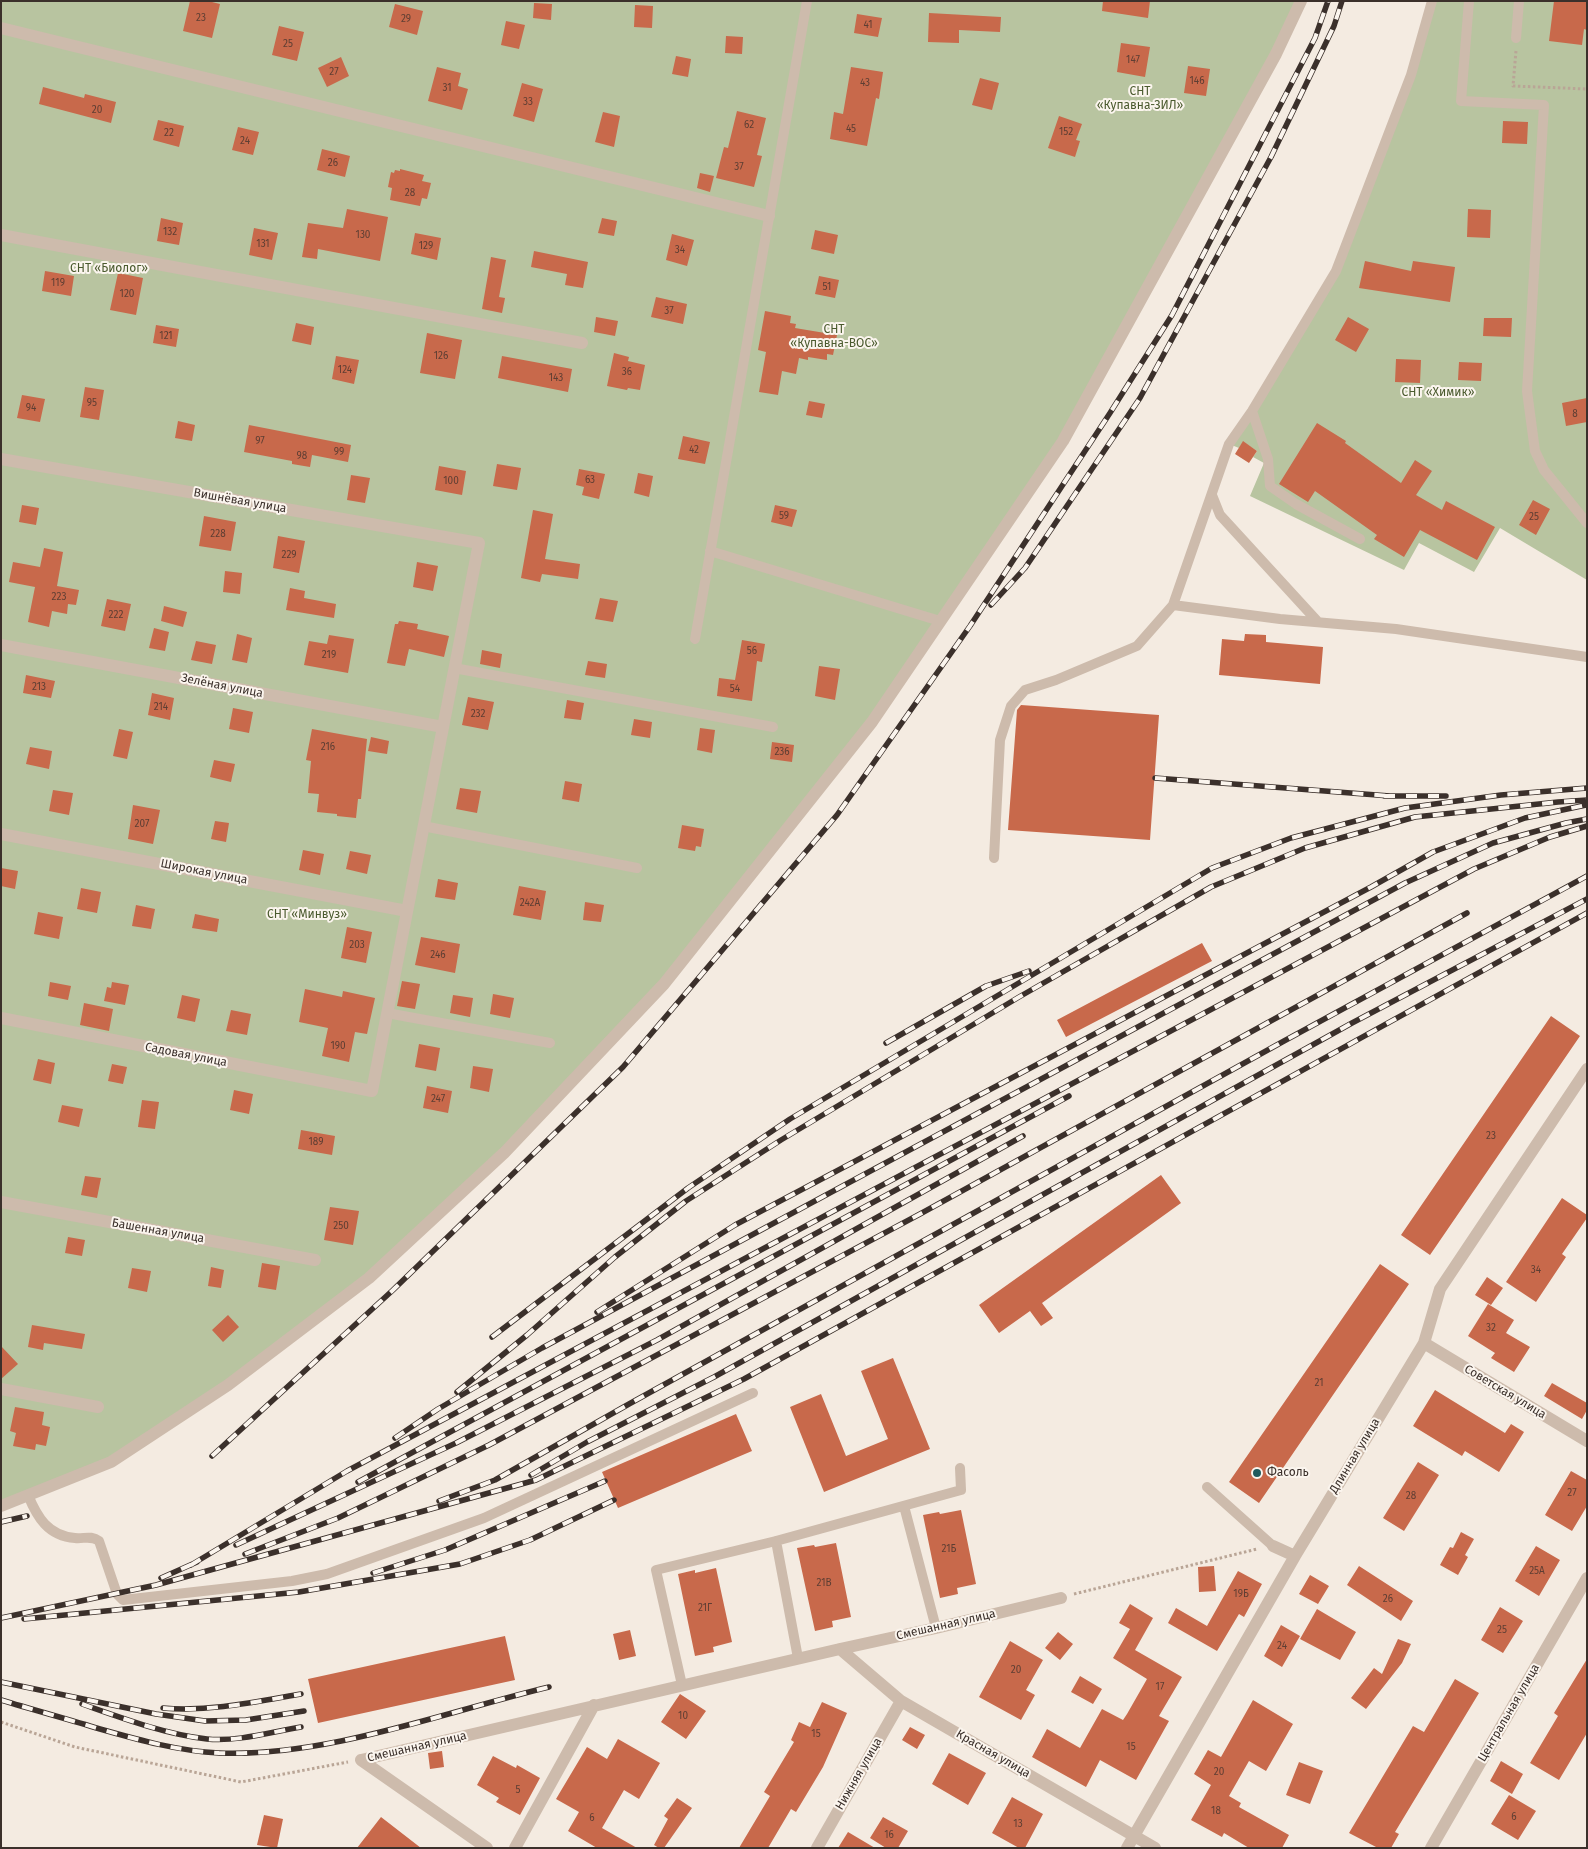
<!DOCTYPE html>
<meta charset="utf-8">
<style>
body{margin:0}
#map{position:relative;width:1588px;height:1849px;overflow:hidden;background:#f4ebe1;font-family:"Fira Sans",sans-serif}
canvas{display:block}
.frame{position:absolute;inset:0;border:2px solid #3b302b;pointer-events:none}
</style>
<div id="map">
<canvas width="1588" height="1849"></canvas>
<div class="frame"></div>
</div>
<script>
const context = document.querySelector('canvas').getContext('2d');
context.lineJoin = 'round';
function fillPath(path, color) {
  context.fillStyle = color;
  context.fill(path, 'evenodd');
}
function strokePath(path, color, width, dash) {
  context.strokeStyle = color;
  context.lineWidth = width;
  context.lineCap = dash ? 'butt' : 'round';
  context.setLineDash(dash || []);
  context.stroke(path);
}
function label(font, color, halo, rows, align = 'center') {
  context.font = font + ' "Fira Sans",sans-serif';
  context.lineWidth = 4;
  context.setLineDash([]);
  context.textBaseline = 'middle';
  context.strokeStyle = halo;
  context.fillStyle = color;
  for (const [text, x, y, turn = 0] of rows) {
    context.save();
    context.translate(x, y);
    context.rotate((+turn || 0) * Math.PI / 180);
    context.textAlign = isNaN(turn) ? turn : align;
    if (halo) context.strokeText(text, 0, 0);
    context.fillText(text, 0, 0);
    context.restore();
  }
}
const green = new Path2D(`
 M1,1h1300l-238,440 -191,281 -208,262 -160,169 -135,125 -258,184 -110,44z
 M1432,1h155v579l-87,-52 -26,44 -55,-29 -15,27 -154,-74 14,-33 -11,-6 4,-6 -14,-9 -4,6 -10,-4 107,-173 75,-196z`);
const building = new Path2D(`
 M190,1h18l12,3 -8,34 -29,-7z
 M1103,1h47l-2,17 -46,-7z
 M1554,1h33v29l-3,-1 -2,16 -33,-4z
 M534,3l18,1 -1,16 -18,-2z
 M395,4l28,7 -6,24 -28,-8z
 M635,5l18,1 -1,22 -18,-1z
 M929,13l72,4 -1,15 -41,-2v13l-31,-1z
 M857,14l25,4 -4,19 -24,-4z
 M506,21l19,4 -6,24 -18,-4z
 M279,26l25,6 -7,29 -25,-6z
 M726,36l17,1 -1,17 -17,-1z
 M1121,43l29,4 -5,30 -28,-5z
 M676,56l15,3 -3,18 -16,-3z
 M341,57l8,19 -22,11 -9,-19z
 M1188,66l22,3 -4,27 -22,-3z
 M437,67l24,6 -3,13 10,3 -6,21 -34,-9z
 M851,67l32,5 -4,27 -3,-1 -9,48 -37,-7 4,-27 9,2z
 M980,78l19,5 -7,27 -20,-5z
 M522,83l21,6 -9,33 -21,-6z
 M43,87l41,11 1,-4 31,8 -5,21 -72,-19z
 M737,111l29,7 -9,37 5,1 -8,31 -38,-9 8,-31 4,1z
 M603,112l17,4 -6,31 -19,-5z
 M1059,116l23,8 -6,16 4,1 -5,16 -27,-9z
 M158,120l26,6 -5,21 -26,-7z
 M1503,121l25,1 -1,22 -25,-1z
 M238,127l21,5 -6,23 -21,-5z
 M322,149l28,7 -5,21 -28,-7z
 M400,169l24,6 -2,6 9,2 -4,16 -5,-1 -2,8 -30,-6 2,-12 -4,-1 3,-15 3,1 1,-3 5,1z
 M700,173l14,3 -4,16 -13,-4z
 M347,209l41,8 -8,44 -62,-12 -1,10 -15,-2 6,-34 35,5z
 M1468,209l23,1 -1,28 -23,-1z
 M161,218l22,5 -4,22 -22,-4z
 M602,218l15,3 -3,15 -16,-3z
 M254,228l24,5 -6,27 -23,-5z
 M815,230l23,5 -4,19 -23,-5z
 M415,233l26,5 -4,22 -26,-6z
 M672,234l22,6 -7,26 -21,-6z
 M534,251l54,11 -5,26 -18,-3 2,-11 -36,-7z
 M491,257l15,3 -7,37 6,1 -3,15 -20,-4z
 M1365,261l46,10 2,-10 42,6 -5,35 -91,-14z
 M45,271l29,5 -3,20 -29,-5z
 M118,273l25,5 -7,37 -26,-5z
 M819,276l20,4 -4,18 -20,-4z
 M656,297l31,7 -4,20 -32,-7z
 M765,311l26,5 -1,7 6,1 -1,4 42,7 -4,20 -6,-1v6l-19,-3v3l-9,-2 -3,16 -14,-3 -4,24 -19,-3 7,-40 -8,-2z
 M596,317l22,4 -3,15 -21,-4z
 M1348,317l21,12 -13,23 -21,-12z
 M1484,318h28l-1,19 -28,-1z
 M296,323l18,4 -3,18 -19,-4z
 M156,325l23,4 -3,18 -23,-4z
 M427,333l35,7 -7,39 -35,-6z
 M614,353l15,4 -1,4 17,4 -5,25 -12,-2 -1,2 -20,-4z
 M336,356l23,4 -5,24 -22,-5z
 M502,356l70,13 -4,23 -70,-14z
 M1396,359l25,1 -1,23 -25,-1z
 M1459,362l23,1 -1,18 -23,-1z
 M85,387l19,3 -5,30 -19,-3z
 M22,395l23,4 -5,23 -23,-4z
 M1587,398v24l-21,4 -4,-23z
 M809,401l16,3 -3,14 -16,-3z
 M178,421l17,4 -3,16 -17,-3z
 M1317,423l29,18 -1,2 56,40 14,-23 17,11 -16,24 26,15 4,-9 49,26 -18,33 -57,-30 -16,27 -30,-18 3,-4 -62,-44 -7,11 -29,-18z
 M249,425l102,20 -3,17 -36,-7 -2,12 -18,-3v-3l-48,-9z
 M683,436l27,6 -5,22 -27,-5z
 M1243,441l14,10 -8,12 -14,-9z
 M497,464l24,4 -4,22 -24,-4z
 M439,466l27,5 -4,24 -27,-5z
 M579,469l26,5 -6,25 -17,-4 2,-8 -8,-2z
 M638,473l15,3 -4,21 -15,-4z
 M351,475l19,3 -5,25 -18,-3z
 M1533,500l17,9 -14,26 -17,-10z
 M22,505l17,3 -3,17 -17,-3z
 M775,505l22,5 -5,17 -21,-5z
 M533,510l20,4 -8,45 35,5 -2,15 -36,-5 -2,8 -19,-4z
 M204,516l32,6 -5,29 -32,-5z
 M278,536l27,5 -6,32 -26,-5z
 M44,548l19,4 -6,34 22,4 -3,15 -8,-1 -1,10 -15,-3 -3,16 -21,-5 7,-35 -26,-5 4,-20 27,5z
 M417,562l21,4 -5,25 -20,-4z
 M225,571l17,2 -2,21 -17,-2z
 M290,588l15,3 -1,7 32,6 -2,14 -48,-8z
 M600,598l18,3 -5,21 -18,-3z
 M107,599l24,5 -6,27 -24,-5z
 M164,606l23,6 -4,15 -22,-6z
 M399,621l19,3 -1,5 32,7 -5,21 -35,-8 -4,17 -18,-3 8,-39h3z
 M154,628l15,4 -4,19 -16,-3z
 M237,634l15,4 -5,25 -15,-3z
 M1245,634l21,1v7l57,5 -3,37 -101,-9 3,-36 22,2z
 M329,635l25,4 -6,34 -44,-8 5,-24 18,3z
 M742,640l23,4 -3,18 -5,-1 -5,40 -35,-5 2,-18 16,2z
 M196,641l20,4 -4,19 -21,-4z
 M482,650l20,4 -2,14 -20,-4z
 M588,661l19,3 -2,14 -20,-3z
 M819,666l21,3 -5,31 -20,-4z
 M26,675l29,6 -4,17 -28,-5z
 M152,693l22,5 -4,22 -22,-5z
 M468,697l26,5 -6,28 -26,-5z
 M567,700l17,3 -3,17 -17,-2z
 M1021,705l138,10 -9,125 -142,-10 9,-120z
 M233,708l20,4 -4,21 -20,-4z
 M634,719l18,3 -2,16 -19,-3z
 M700,728l15,2 -3,23 -15,-3z
 M119,729l14,3 -6,27 -14,-3z
 M312,729l55,10 -6,60h-3l-2,19 -19,-2v-2l-20,-2 2,-18 -11,-1 3,-32 -5,-1z
 M371,737l18,4 -2,13 -19,-3z
 M772,742l22,3 -2,17 -22,-3z
 M30,747l22,4 -3,18 -23,-5z
 M214,760l21,4 -4,18 -21,-5z
 M565,781l17,3 -3,18 -17,-3z
 M460,788l21,3 -4,22 -21,-4z
 M53,790l20,3 -4,22 -20,-4z
 M133,805l27,5 -7,34 -25,-5z
 M215,821l14,2 -3,19 -15,-3z
 M682,825l22,4 -3,18 -5,-1 -1,5 -17,-3z
 M303,850l21,4 -4,21 -21,-5z
 M350,851l21,4 -4,19 -21,-5z
 M1,868l17,3 -3,18 -14,-3z
 M438,879l20,4 -3,17 -20,-3z
 M519,886l27,5 -5,29 -28,-5z
 M81,888l20,4 -4,21 -20,-4z
 M585,902l19,3 -3,17 -18,-2z
 M136,905l19,4 -4,20 -19,-3z
 M38,912l25,5 -4,22 -25,-5z
 M195,914l24,5 -2,13 -25,-4z
 M347,927l25,5 -6,31 -25,-5z
 M421,937l39,7 -5,29 -40,-8z
 M1202,943l10,18 -146,76 -9,-17z
 M402,981l18,3 -5,25 -18,-3z
 M50,982l21,4 -3,14 -20,-4z
 M112,982l17,3 -4,20 -21,-4 3,-14 4,1z
 M305,989l37,8 1,-6 32,7 -8,36 -12,-2 -6,30 -27,-6 6,-28 -29,-6z
 M493,994l21,4 -4,20 -20,-4z
 M182,995l18,4 -5,23 -18,-4z
 M453,995l20,3 -3,19 -20,-4z
 M84,1003l29,6 -4,22 -29,-6z
 M231,1010l20,4 -4,21 -21,-4z
 M1551,1016l29,20 -150,219 -29,-20z
 M419,1044l21,4 -4,23 -21,-4z
 M38,1059l17,4 -4,21 -18,-4z
 M112,1064l15,3 -4,17 -15,-3z
 M473,1066l20,3 -4,23 -19,-4z
 M427,1086l25,5 -4,22 -25,-5z
 M234,1090l19,4 -4,20 -19,-4z
 M142,1100l17,2 -4,27 -17,-2z
 M62,1105l21,4 -4,18 -21,-5z
 M301,1130l34,6 -3,19 -34,-6z
 M1161,1175l20,28 -139,100 11,15 -12,8 -11,-15 -31,22 -20,-28z
 M85,1176l16,2 -4,20 -16,-3z
 M1562,1198l25,17v3l-25,36 4,3 -30,45 -30,-20z
 M330,1207l29,4 -6,34 -29,-5z
 M68,1237l17,3 -3,16 -17,-3z
 M262,1263l18,3 -4,24 -18,-3z
 M1380,1264l29,20 -150,219 -30,-21z
 M211,1267l13,3 -3,18 -13,-2z
 M132,1268l19,3 -4,21 -19,-4z
 M1487,1277l16,11 -12,17 -16,-10z
 M1488,1304l26,16 -8,13 24,14 -16,25 -23,-14 4,-5 -27,-17z
 M228,1315l11,12 -16,15 -11,-12z
 M32,1325l53,9 -3,15 -38,-6 -1,7 -15,-3z
 M1,1346l17,18 -17,15z
 M893,1358l37,91 -106,43 -34,-85 31,-13 25,62 42,-17 -27,-68z
 M1552,1383l35,20v7l-5,9 -38,-23z
 M1435,1390l70,43 6,-9 13,8 -25,40 -34,-21 -3,5 -49,-30z
 M15,1407l29,5 -2,13 8,2 -4,19 -10,-2 -1,6 -22,-4 3,-13 -6,-2z
 M736,1414l16,37 -134,57 -16,-36z
 M1418,1462l21,13 -35,56 -21,-13z
 M1571,1471l16,9v26l-15,25 -27,-16z
 M961,1510l15,74 -19,4 1,6 -18,4 -17,-83 16,-3 1,2z
 M1461,1532l13,7 -9,16 3,2 -10,18 -18,-10 10,-18 3,1z
 M836,1543l15,74 -19,4 1,6 -18,4 -18,-83 17,-3 1,2z
 M1536,1546l24,14 -21,36 -24,-15z
 M1214,1566l2,25 -17,1 -1,-25z
 M1359,1566l54,35 -12,20 -54,-36z
 M716,1568l16,74 -19,5 1,5 -19,4 -17,-82 17,-4v3z
 M1238,1571l24,13 -18,33 -5,-3 -22,37 -49,-28 8,-15 31,18z
 M1310,1575l19,11 -11,18 -19,-10z
 M1130,1604l23,14 -18,32 47,27 -23,39 10,5 -33,59 -36,-20 -14,27 -54,-30 15,-28 33,19 22,-39 21,11 4,-6 20,-35 -34,-21 17,-29 -11,-6z
 M1500,1607l23,14 -20,32 -22,-13z
 M1317,1609l39,23 -16,28 -40,-21z
 M1281,1625l19,11 -18,31 -18,-11z
 M630,1630l6,26 -17,4 -6,-26z
 M1058,1632l15,12 -13,16 -15,-12z
 M505,1636l10,44 -197,43 -10,-44z
 M1398,1639l13,5 -9,19 -36,46 -15,-11 23,-30 8,6z
 M1010,1641l33,19 -17,30 9,5 -14,25 -42,-23z
 M1587,1659v74l-28,47 -29,-17 28,-47 -4,-3z
 M1080,1676l22,13 -9,15 -22,-12z
 M1455,1679l24,14 -84,139 4,2 -8,14h-13l-29,-15 64,-107 11,6z
 M680,1694l26,17 -20,28 -25,-17z
 M1253,1700l40,24 -27,47 -17,-10 -20,35 12,7 -2,4 50,28 -7,13h-33l-25,-15 -2,4 -31,-17 20,-35 -17,-11 14,-24 13,7z
 M822,1702l25,11 -24,54 -27,45 -5,-3 -23,39h-29l31,-52 -6,-4 30,-50 -3,-2 8,-18 11,5z
 M910,1727l15,8 -8,14 -15,-9z
 M618,1739l42,24 -21,36 -15,-9 -22,38 35,20h-40l-29,-17 11,-19 -23,-13 31,-52 20,12z
 M442,1751l2,16 -14,2 -2,-16z
 M949,1753l37,20 -18,32 -36,-21z
 M493,1756l23,12 1,-3 23,13 -20,37 -24,-13 3,-4 -22,-13z
 M1501,1761l22,13 -11,20 -22,-13z
 M1299,1762l24,9 -13,33 -24,-9z
 M1509,1795l27,16 -18,29 -27,-16z
 M1012,1797l31,17 -18,34h-6l-27,-15z
 M677,1798l15,10 -28,40h-5l-5,-3 14,-26 -4,-3z
 M264,1815l19,4 -6,29 -20,-3z
 M381,1817l40,31h-64z
 M883,1817l25,14 -10,17h-12l-16,-10z
 M848,1832l27,16h-37z`);
const path = new Path2D(`
 M1516,51l-3,35 74,3
 M1074,1594l183,-45
 M1,1722l74,25 166,35 107,-20`);
const lane = new Path2D(`
 M1469,1l-8,100 83,4 -17,286 8,60 9,19 43,53
 M1516,38l3,-37
 M1252,411l16,48 2,27 26,18 64,35
 M1212,495l8,20 98,107
 M710,551l230,70
 M1173,605l107,14 116,10 191,28
 M695,639l112,-638
 M454,668l319,59
 M423,826l214,42
 M994,858l6,-118 11,-34 14,-16 31,-10 81,-34 36,-41 56,-161 23,-33 84,-140 75,-196 21,-74
 M387,1013l163,30
 M1207,1487l66,59
 M28,1495c9,22 20,41 47,43 9,1 16,-3 24,3l18,53 6,6 169,-19 35,-7 157,-56 269,-125
 M904,1506l32,122
 M776,1541l22,117
 M682,1685l-26,-115 120,-29 185,-51 -1,-22`);
const street = new Path2D(`
 M1,28l768,188
 M1,235l581,108
 M1,459l478,84 -107,548 -371,-73
 M1,645l442,82
 M1,834l406,77
 M1,1202l314,58
 M1424,1343l163,98
 M1,1389l97,18
 M1,1506l110,-44 117,-77 141,-107 135,-125 160,-169 208,-262 191,-281 213,-387 25,-53
 M1273,1546l22,10
 M840,1649l61,52 254,147
 M361,1760l479,-111 96,-21 125,-30
 M361,1760l126,88
 M515,1848l79,-143
 M817,1848l84,-147
 M1127,1848l168,-292 129,-213 16,-54 147,-220
 M1431,1848l156,-270`);
const rail = new Path2D(`
 M991,605l34,-37 115,-170 131,-241 63,-131 8,-25
 M1155,778l235,18
 M1384,796h62
 M886,1043l100,-57 43,-15
 M597,1312l138,-87 636,-338 62,-35 92,-34 61,-13
 M492,1337l196,-149 102,-69 422,-251 79,-30 114,-30 96,-13 86,-7
 M457,1392l70,-57 88,-78 71,-56 95,-61 238,-143 192,-110 94,-39 110,-31 143,-15 29,-2
 M395,1438l43,-29 104,-61 863,-465 88,-40 73,-20 21,-4
 M212,1456l181,-166 230,-223 214,-252 133,-189 140,-213 62,-98 143,-277 13,-37
 M531,1475l56,-33 127,-65 638,-354 235,-124
 M358,1482l711,-386
 M439,1501l56,-21 134,-76 655,-363 303,-165
 M1,1522l26,-6
 M236,1545l220,-102 201,-103 366,-204
 M245,1554l93,-36 151,-73 431,-231 547,-301
 M191,1565l156,-94 1127,-602 76,-32 37,-11
 M373,1573l72,-23 160,-69
 M161,1578l36,-16
 M1,1618l155,-33 380,-105 208,-101 843,-466
 M24,1619l275,-27 161,-28 70,-24 84,-40
 M1,1682l155,32 49,7 41,-1 58,-9
 M1,1700c33,10 66,19 99,29 39,11 78,22 119,24 109,4 225,-41 330,-66
 M82,1704c40,14 82,30 125,35 30,3 64,-7 94,-12
 M163,1708c46,4 92,-6 138,-14`);
const markers = [
 [1257,1473,5,"#1f5a5e"]
];
const numberNames = [
 ["23",201,18],
 ["29",406,19],
 ["41",868,25],
 ["25",288,44],
 ["147",1133,60],
 ["27",334,72],
 ["146",1197,81],
 ["43",865,83],
 ["31",447,88],
 ["33",528,102],
 ["20",97,110],
 ["62",749,125],
 ["45",851,129],
 ["152",1066,132],
 ["22",169,133],
 ["24",245,141],
 ["26",333,163],
 ["37",739,167],
 ["28",410,193],
 ["132",170,232],
 ["130",363,235],
 ["131",263,244],
 ["129",426,246],
 ["34",680,250],
 ["119",58,283],
 ["51",827,287],
 ["120",127,294],
 ["37",669,311],
 ["121",166,336],
 ["126",441,356],
 ["124",345,370],
 ["36",627,372],
 ["143",556,378],
 ["95",92,403],
 ["94",31,408],
 ["8",1575,414],
 ["97",260,441],
 ["42",694,450],
 ["99",339,452],
 ["98",302,456],
 ["63",590,480],
 ["100",451,481],
 ["59",784,516],
 ["25",1534,517],
 ["228",218,534],
 ["229",289,555],
 ["223",59,597],
 ["222",116,615],
 ["56",752,651],
 ["219",329,655],
 ["213",39,687],
 ["54",735,689],
 ["214",161,707],
 ["232",478,714],
 ["216",328,747],
 ["236",782,752],
 ["207",142,824],
 ["242А",530,903],
 ["203",357,945],
 ["246",438,955],
 ["190",338,1046],
 ["247",438,1099],
 ["23",1491,1136],
 ["189",316,1142],
 ["250",341,1226],
 ["34",1536,1270],
 ["32",1491,1328],
 ["21",1319,1383],
 ["27",1572,1493],
 ["28",1411,1496],
 ["21Б",949,1549],
 ["25А",1537,1571],
 ["21В",824,1583],
 ["19Б",1241,1594],
 ["26",1388,1599],
 ["21Г",705,1608],
 ["25",1502,1630],
 ["24",1282,1646],
 ["20",1016,1670],
 ["17",1160,1687],
 ["10",683,1716],
 ["15",816,1734],
 ["15",1131,1747],
 ["20",1219,1772],
 ["5",518,1790],
 ["18",1216,1811],
 ["6",1514,1817],
 ["6",592,1818],
 ["13",1018,1824],
 ["16",889,1835]
];
const parkNames = [
 ["СНТ",1140,92],
 ["«Купавна-ЗИЛ»",1140,106],
 ["СНТ «Биолог»",109,269],
 ["СНТ",834,330],
 ["«Купавна-ВОС»",834,344],
 ["СНТ «Химик»",1438,393],
 ["СНТ «Минвуз»",307,915]
];
const streetNames = [
 ["Вишнёвая улица",240,501,10],
 ["Зелёная улица",222,686,11],
 ["Широкая улица",204,872,11],
 ["Садовая улица",186,1055,11],
 ["Башенная улица",158,1231,10],
 ["Советская улица",1505,1392,31],
 ["Длинная улица",1355,1456,-59],
 ["Смешанная улица",946,1625,-13],
 ["Центральная улица",1509,1713,-60],
 ["Смешанная улица",417,1747,-13],
 ["Красная улица",993,1754,30],
 ["Нижняя улица",859,1774,-60]
];
const poiNames = [
 ["Фасоль",1267,1473]
];
fillPath(green, '#b8c4a0');
fillPath(building, '#c8694b');
strokePath(path, '#b9a596', 3, [2.5, 2.5]);
strokePath(lane, '#cdbbac', 10);
strokePath(street, '#cdbbac', 12);
strokePath(rail, '#3b302b', 5.5);
strokePath(rail, '#fbf5ee', 4, [11]);
for (const [x, y, r, color] of markers) {
  const dot = new Path2D();
  dot.arc(x, y, r, 0, 2 * Math.PI);
  context.fillStyle = color;
  context.fill(dot);
  strokePath(dot, '#fbf5ee', 2);
}
label('10px', '#5e3e33', null, numberNames);
label('12px', '#4a5a2e', '#fbf5ee', parkNames);
label('12px', '#3b302b', '#fbf5ee', streetNames);
label('12px', '#3b302b', '#fbf5ee', poiNames, 'left');
</script>
